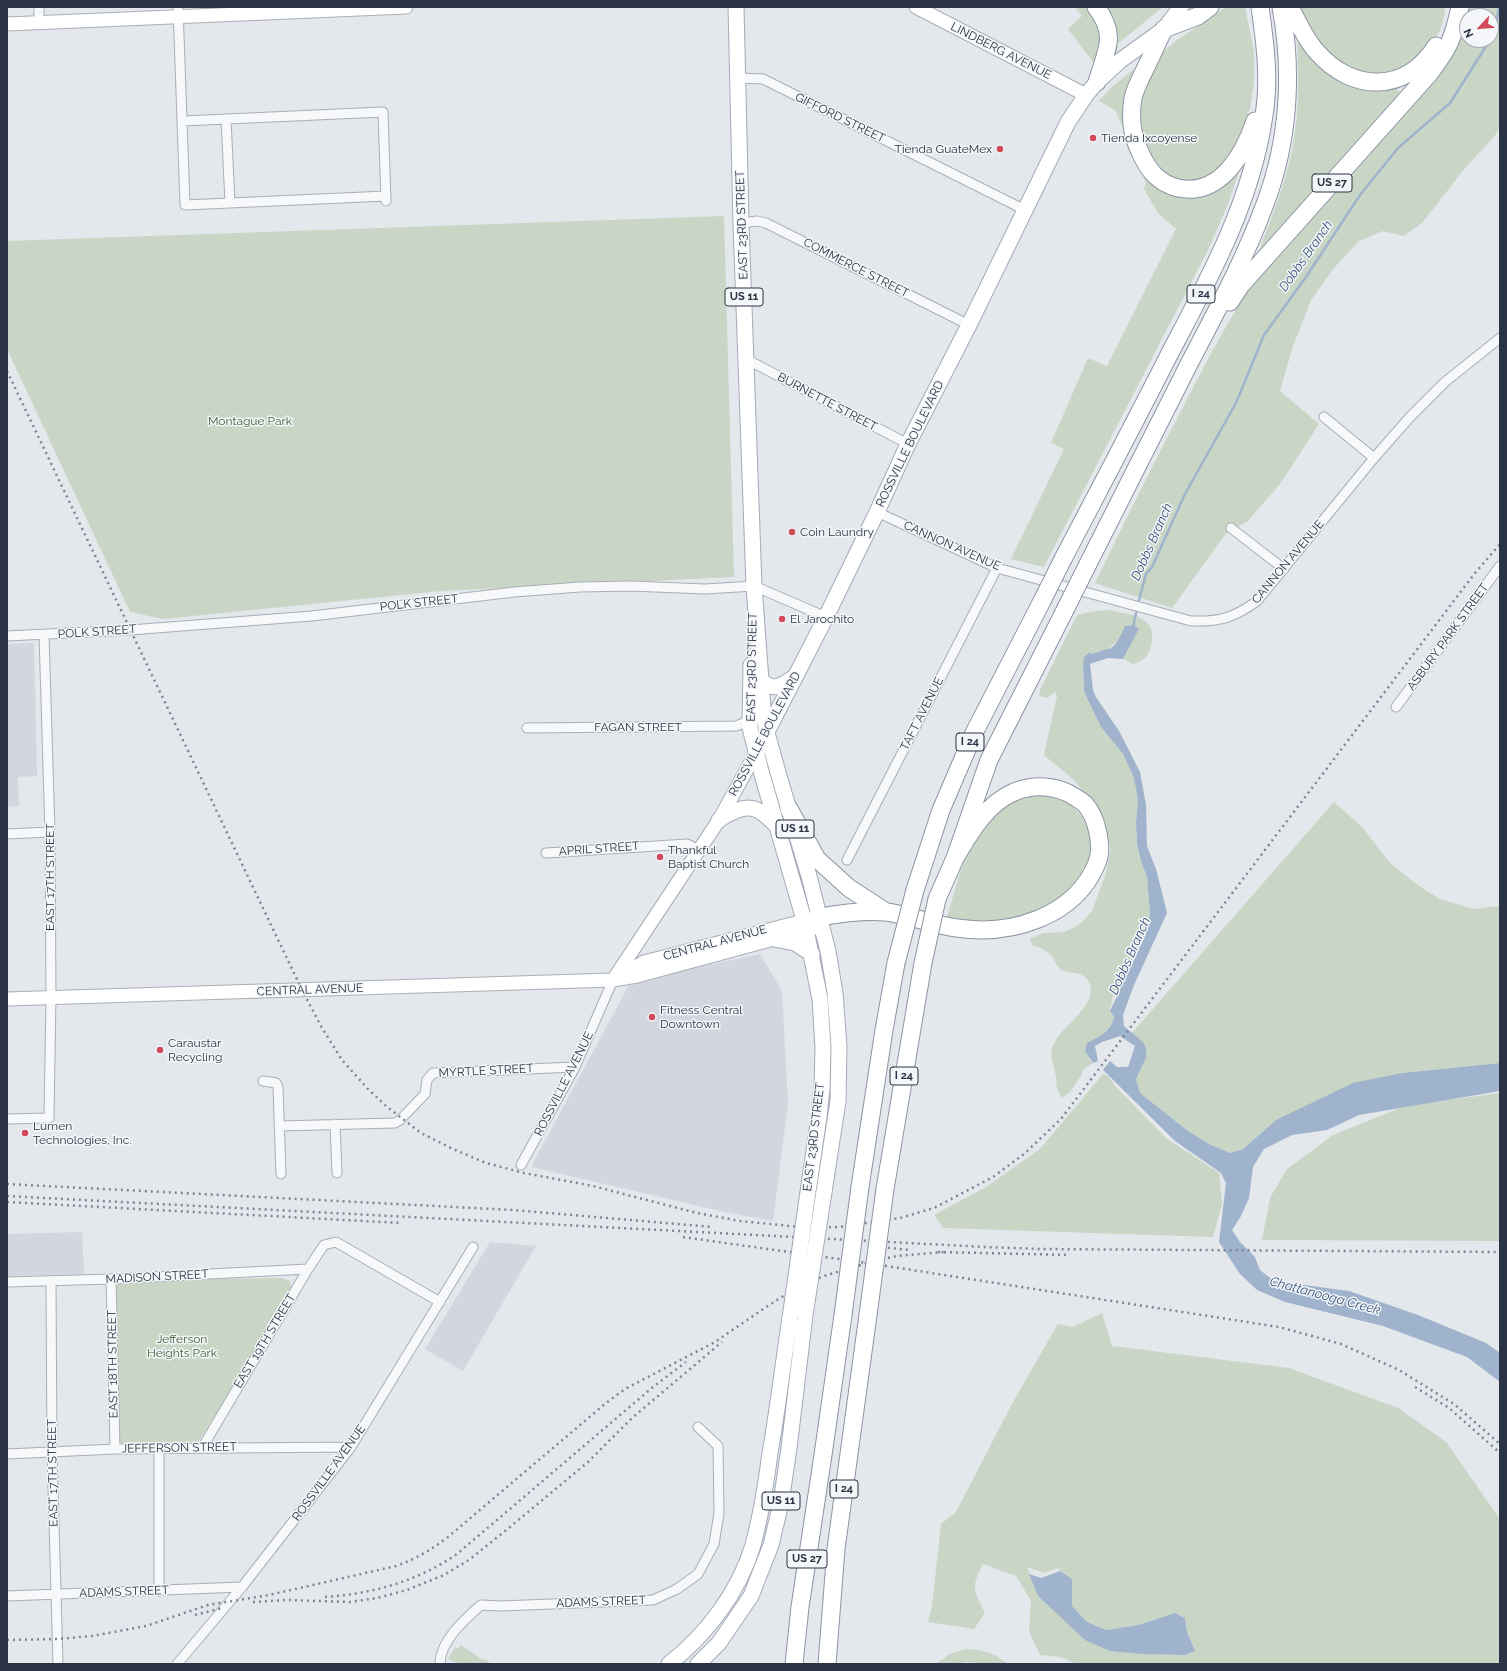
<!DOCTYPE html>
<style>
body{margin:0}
#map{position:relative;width:1507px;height:1671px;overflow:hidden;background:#e4e7ec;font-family:Raleway,sans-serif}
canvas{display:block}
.frame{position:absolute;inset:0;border:8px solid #2b3445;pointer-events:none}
.north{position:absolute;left:1459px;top:8px;width:40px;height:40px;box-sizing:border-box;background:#f4f6f9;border:1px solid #a4a8b1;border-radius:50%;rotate:244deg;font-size:11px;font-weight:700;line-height:16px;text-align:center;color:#2b3445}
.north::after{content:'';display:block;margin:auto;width:14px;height:18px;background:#d1495b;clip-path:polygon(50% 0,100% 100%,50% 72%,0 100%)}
</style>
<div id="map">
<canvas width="1507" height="1671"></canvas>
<div class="frame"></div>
<div class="north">N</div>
</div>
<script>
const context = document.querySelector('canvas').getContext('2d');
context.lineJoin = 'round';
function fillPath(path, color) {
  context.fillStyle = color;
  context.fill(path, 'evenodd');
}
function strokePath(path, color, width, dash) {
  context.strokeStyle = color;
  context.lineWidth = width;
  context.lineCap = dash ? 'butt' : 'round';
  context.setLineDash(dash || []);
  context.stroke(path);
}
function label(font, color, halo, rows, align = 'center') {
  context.font = font + ' Raleway,sans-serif';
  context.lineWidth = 3;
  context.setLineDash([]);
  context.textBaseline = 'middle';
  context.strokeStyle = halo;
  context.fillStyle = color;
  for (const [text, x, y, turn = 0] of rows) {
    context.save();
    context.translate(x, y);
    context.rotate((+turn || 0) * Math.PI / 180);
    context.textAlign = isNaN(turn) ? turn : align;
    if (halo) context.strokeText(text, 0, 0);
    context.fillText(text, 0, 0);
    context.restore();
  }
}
const built = new Path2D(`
 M34,643l3,133 -19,1 1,29 -12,1v-163z
 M760,954l22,37 6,112 -15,118 -44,-8 -198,-46 100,-186z
 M82,1232l2,42 -77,2v-42z
 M490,1242l46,4 -73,125 -38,-22z`);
const green = new Path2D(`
 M1075,7h13l14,26 -4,22 -5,7 -25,-33 14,-13z
 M1105,7h58l-53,43z
 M1226,7h19l9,44v32l-4,25 -8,29 -11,22 -26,21 -27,2 -14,-9 -13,-14 -8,-16 -4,-20v-25l18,-41 19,-16z
 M1300,7h145c0,19 -12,41 -27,54 -5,4 -13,6 -19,9 -4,2 -10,6 -14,6 -13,2 -33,-6 -44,-12 -20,-13 -32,-36 -41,-57z
 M1466,7h34v120l-6,10 -29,31 -42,54 -19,14 -21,-5 -24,10 -26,28 -22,31 -18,46 -13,45 39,33 -39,60 -33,38 -20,10 -55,76 -77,-25c28,-58 56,-115 86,-172 24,-47 49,-95 79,-139l151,-171zM1467,16h24v24h-24z
 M1297,34l14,17 81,34 8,7v7l-144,160c14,-38 30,-75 37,-114 7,-37 5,-74 4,-111z
 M1144,61l-14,76 54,58 57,-29 -15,43 -18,41 -164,317 -33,-8 53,-110 -13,-6 37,-85 19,8 69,-137 -18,-16 -14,-24 2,-6 -30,-72 -17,-10 15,-16z
 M724,216l10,361 -293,14 -278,28 -33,-7 -123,-263v-108z
 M1107,610c22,4 52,5 44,36 -2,10 -8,15 -18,18l-10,-5 16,-30 -19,9 -14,13 -7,1 -9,5v-4l-7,17 1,21 17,36 22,27 11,24 4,23 -2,21 1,22 4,17 6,16 3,37 -3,18 -34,64 -3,14 4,7c-2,14 -16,20 -27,26l2,16 4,4 -10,7 -1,4 -12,18 -8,6c-8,-13 -4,-12 -7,-26 -2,-13 -8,-17 1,-32 9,-16 50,-41 29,-63 -6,-6 -16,-3 -23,-7 -6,-3 -7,-10 -11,-15 -5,-5 -12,-8 -19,-10l-2,-6 13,-6 21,-1 15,-7 13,-14 13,-35 6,-27 -12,-39 -26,-31 -29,-24 13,-59 -2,-4 -8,6 -8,-2 1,-6 37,-75 13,-3z
 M1032,794c8,1 17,1 24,3 22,6 38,33 35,55 -2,15 -16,33 -28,43 -30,25 -78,31 -116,22l14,-48 12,-27 11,-18 25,-21z
 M1334,802l28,25 28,36 29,23 21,13 33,10 27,-3v157l-98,10 -126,47 -33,29 -13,4 -21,-9 -21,-13 -48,-38 -4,-14 10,-21 -3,-16 -11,-9z
 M1103,1074l5,2 8,11 50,51 53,35 3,31 -9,33 -270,-9 -9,-13 52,-28 54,-38z
 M1500,1093v148l-238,-1 8,-42 16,-28 47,-35 72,-29z
 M282,1278l8,3 2,9 -56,92 -38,60 -78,1 -5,-159 98,-5z
 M1102,1313l10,33 177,22 109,40 48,34 54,77v145h-423l-17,-7 -20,-2 -11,-24 2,-30 -15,-25 -33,-12c-12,24 -10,25 2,49l-11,16 -46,-7 4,-16 9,-82 15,-12 57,-110 45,-78 15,3zM1027,1567l17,6 15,-5 1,3 12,8v27l15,16 19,8 32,-5 37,-12 10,5 2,14 8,19 -10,4h-13l-62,-4 -72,-55z
 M461,1645l22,15 1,-1 8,5h-20l-3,-1 -1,1h-9l-11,-5 7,-12 3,2z
 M966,1649c16,0 30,5 42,15h-22l-19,-2 -9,2h-23l15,-10z`);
const water = new Path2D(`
 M1134,625l5,4 -16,30 -15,-1 -18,6 3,26 3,7 23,34 21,41 6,33 1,41 9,23 11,44 -33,72 -11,30 1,11 19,16 3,6v10l-10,21 4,14 48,38 21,13 21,9 13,-4 33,-29 77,-37 49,-10 98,-10v28l-141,24 -32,15 -35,5 -28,14 -11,18 -4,31 -8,18 -9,14 8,12 15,15 5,13 14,11 75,10 69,24 68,28 14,10v29l-33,-25 -84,-31 -98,-24 -28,-12 -17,-16 -21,-32 7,-59 -5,-10 -46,-32 -72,-71 7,-9 7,6h11l7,-21 -15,-10 -18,6 -7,4 3,15 -5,2 -8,-12 2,-8c11,-6 25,-12 27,-26l-4,-6 37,-79 3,-19 -3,-36 -6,-16 -4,-17 -1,-22 2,-21 -4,-23 -11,-24 -22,-27 -14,-29 -3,-7 -1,-28 1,-6 6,-5v4c6,-2 10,-3 16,-5 10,-4 15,-16 19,-25z
 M1060,1571l12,8v27l15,16 19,8 32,-5 37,-12 10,5 2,14 8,19 -10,4 -44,-1 -31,-3 -25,-11 -47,-44 -9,-22 12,4z`);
const stream = new Path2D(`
 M1491,38l4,-6 4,-25
 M1138,604l8,-30 6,-7 33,-73 51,-91 28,-68 42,-58 54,-82 38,-47 52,-45 40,-63
 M1133,627l4,-18
 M1089,656l20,-6`);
const street = new Path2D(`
 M39,7v16
 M178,7l7,198 201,-9
 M738,78l25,1 262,131
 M226,119l4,84
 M182,121l201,-9 3,89
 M741,223l16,-2 9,2 203,102
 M746,359l162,85
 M1324,417l50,41
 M877,512l120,56 194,53c28,1 43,-3 66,-20l117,-143 36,-41 35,-35 55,-44
 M1231,528l53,41
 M7,636l123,-6 182,-14 202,-24 66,-5 51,-1 74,3 49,-3 72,31
 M1396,707l104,-141
 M527,728l209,-2 13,-5
 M7,834l43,-2
 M546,853l141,-9 12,6
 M847,860l150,-292
 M263,1081l13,2 2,4 3,87
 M7,1119l42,-1 2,-121 -1,-165 -6,-197
 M335,1124l2,49
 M279,1126l116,-3 5,-3 25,-26 2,-14 6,-7 142,-6
 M521,1165l54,-98 38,-87
 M111,1279l4,170
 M51,1281l1,171 6,212
 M7,1282l104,-3 197,-10
 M202,1448l106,-179 16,-24 12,-3 104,60
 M159,1450v141
 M7,1454l108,-5 236,-2
 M7,1596l235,-9
 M177,1664l65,-77 109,-140 122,-200
 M440,1664c0,-23 25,-45 41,-59l20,1 152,-6 24,-11 21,-15 16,-30 5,-31 -1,-67 -20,-19`);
const secondary = new Path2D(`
 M916,7l170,88
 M7,24l399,-17
 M620,976l24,-14 171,-44
 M613,980l106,-160 37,-67
 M7,999l606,-19 24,-4 185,-50`);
const primary = new Path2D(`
 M736,7l5,216 13,363 9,122 4,25 14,50 28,93 19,75 7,42 4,54 -1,54 -14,91
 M751,665l-1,63 11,43 43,149 16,79 3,49 -1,40 -3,29 -11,75
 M761,680c14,13 21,5 35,-4
 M756,753l70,-136 51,-105 31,-68 61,-119 99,-203 18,-27 11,-13 24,-22 43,-31 17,-22
 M719,820c9,-7 26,-16 38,-10 8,3 14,11 20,16
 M774,939l21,4 17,11
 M669,1664c38,-30 70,-72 84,-119 8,-30 13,-61 17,-92 8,-45 13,-90 20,-135
 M698,1664l21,-21 32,-47 20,-51 10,-42 8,-55 16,-133`);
const highway = new Path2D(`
 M1096,7c22,29 10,44 1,75
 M1210,7l-12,9 -34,13c-6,12 -11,24 -17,36 -5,11 -11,21 -14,33 -3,18 -1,38 7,54 8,18 18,31 38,36 42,9 66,-34 77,-67
 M1290,7c8,15 15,32 27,45 36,41 89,41 119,-6
 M1230,302l11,-17 188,-211c20,-26 24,-35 31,-67
 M1063,559c36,-69 72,-137 107,-206 40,-76 82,-152 94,-238 6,-35 1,-73 -4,-108
 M1088,564c34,-67 68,-134 102,-202 27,-52 55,-103 75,-158 24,-63 28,-132 16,-197
 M789,809l28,50 32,29 37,24
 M915,890l26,-80 33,-77 68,-132
 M937,899l18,-41 34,-98 76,-150
 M820,917c22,-4 45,-7 66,-5 24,3 47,13 71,16 54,8 118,-11 140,-65 4,-10 3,-19 1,-30 -2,-10 -6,-21 -13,-29 -3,-3 -7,-5 -10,-7 -18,-12 -41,-13 -61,-5 -28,12 -44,41 -59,66
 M860,1187l24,-157 12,-67
 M885,1189l38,-226
 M794,1664l6,-57 23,-152 20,-140
 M827,1664l9,-115 32,-234`);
const rail = new Path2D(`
 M7,371l295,619 20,38 20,32 26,29 18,17 35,27 32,16 33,14 38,10 69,13 104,27 43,8 70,7 30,-1 60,-9 34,-10 59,-31 31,-23 37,-35 414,-546 25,-29
 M7,1184l506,26 200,17
 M7,1196l978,51 55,2 460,3
 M7,1202l394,21
 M683,1237l184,26 412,64 62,17 58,26 55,34 46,40
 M870,1246l40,4
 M938,1252l132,3
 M1415,1387l34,21 51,45
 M325,1597c47,-3 93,-16 132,-43l196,-167 33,-25
 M253,1602l34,-2 63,2 27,-4 30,-8 37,-15 25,-15 41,-33 78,-65 44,-44 90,-76
 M195,1615l27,-7
 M7,1640l50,-1 35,-3 54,-10 62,-21 61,-10 127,-29c20,-7 35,-16 52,-29l158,-134 19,-14 90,-47 54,-37 29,-18 26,-11 50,-15 23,-5 47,-4`);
const primaryBridge = new Path2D(`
 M805,1315l19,-123
 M790,1318l18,-126`);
const highwayBridge = new Path2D(`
 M1042,601l21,-42
 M1065,610l23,-46
 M896,963l19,-73
 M923,963l14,-64
 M843,1315l17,-128
 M868,1315l17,-126`);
const markers = [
 [1093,138,4,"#d1495b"],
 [1000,149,4,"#d1495b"],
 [792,532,4,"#d1495b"],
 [782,619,4,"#d1495b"],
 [660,857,4,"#d1495b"],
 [652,1017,4,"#d1495b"],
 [160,1050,4,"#d1495b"],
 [25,1133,4,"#d1495b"]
];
const shields = [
 [1332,183,40],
 [1201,294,28],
 [744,297,38],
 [970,742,28],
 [795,829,38],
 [904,1076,28],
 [844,1489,28],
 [781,1501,38],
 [807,1559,40]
];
const shieldNames = [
 ["US 27",1332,183],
 ["I 24",1201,294],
 ["US 11",744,297],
 ["I 24",970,742],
 ["US 11",795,829],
 ["I 24",904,1076],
 ["I 24",844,1489],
 ["US 11",781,1501],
 ["US 27",807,1559]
];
const streetNames = [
 ["LINDBERG AVENUE",1001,51,27],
 ["GIFFORD STREET",840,118,26],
 ["EAST 23RD STREET",742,225,-92],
 ["COMMERCE STREET",856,268,27],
 ["BURNETTE STREET",827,402,28],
 ["ROSSVILLE BOULEVARD",910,444,-64],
 ["CANNON AVENUE",952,546,24],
 ["CANNON AVENUE",1288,562,-50],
 ["POLK STREET",419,603,-6],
 ["POLK STREET",97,632,-4],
 ["ASBURY PARK STREET",1448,637,-54],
 ["EAST 23RD STREET",752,667,-89],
 ["TAFT AVENUE",922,714,-63],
 ["FAGAN STREET",638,727],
 ["ROSSVILLE BOULEVARD",765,734,-62],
 ["APRIL STREET",599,849,-4],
 ["EAST 17TH STREET",50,877,-90],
 ["CENTRAL AVENUE",715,943,-15],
 ["CENTRAL AVENUE",310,990,-2],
 ["MYRTLE STREET",486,1071,-3],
 ["ROSSVILLE AVENUE",564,1084,-63],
 ["EAST 23RD STREET",814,1137,-83],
 ["MADISON STREET",157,1277,-3],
 ["EAST 19TH STREET",265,1341,-59],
 ["EAST 18TH STREET",113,1364,-91],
 ["JEFFERSON STREET",179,1448,-1],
 ["EAST 17TH STREET",53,1473,-91],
 ["ROSSVILLE AVENUE",329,1473,-54],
 ["ADAMS STREET",124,1592,-2],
 ["ADAMS STREET",601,1602,-2]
];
const poiNames = [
 ["Tienda Ixcoyense",1101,138],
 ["Tienda GuateMex",992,149,"right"],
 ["Coin Laundry",800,532],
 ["El Jarochito",790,619],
 ["Thankful",668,850],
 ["Baptist Church",668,864],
 ["Fitness Central",660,1010],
 ["Downtown",660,1024],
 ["Caraustar",168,1043],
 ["Recycling",168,1057],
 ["Lumen",33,1126],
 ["Technologies, Inc.",33,1140]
];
const parkNames = [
 ["Montague Park",250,421],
 ["Jefferson",182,1339],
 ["Heights Park",182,1353]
];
const waterNames = [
 ["Dobbs Branch",1306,256,-55],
 ["Dobbs Branch",1152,542,-66],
 ["Dobbs Branch",1130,956,-66],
 ["Chattanooga Creek",1325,1296,15]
];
fillPath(built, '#d2d6de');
fillPath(green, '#c9d6c5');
fillPath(water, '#9fb4cc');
strokePath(stream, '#9fb4cc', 2.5);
strokePath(street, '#a9aeb7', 11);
strokePath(secondary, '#a9aeb7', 15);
strokePath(primary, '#a3abb8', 17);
strokePath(highway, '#8b94a3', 19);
strokePath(street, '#f7f8fa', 9);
strokePath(secondary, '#fff', 13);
strokePath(primary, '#fff', 15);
strokePath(highway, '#fff', 17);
strokePath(rail, '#7d8696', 2.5, [2, 4]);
strokePath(primaryBridge, '#a3abb8', 17, []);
strokePath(highwayBridge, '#8b94a3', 19, []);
strokePath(primaryBridge, '#fff', 15);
strokePath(highwayBridge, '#fff', 17);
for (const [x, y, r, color] of markers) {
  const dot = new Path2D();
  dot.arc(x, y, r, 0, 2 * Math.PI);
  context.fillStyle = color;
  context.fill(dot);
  strokePath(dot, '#f4f6f9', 1.5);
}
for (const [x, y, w] of shields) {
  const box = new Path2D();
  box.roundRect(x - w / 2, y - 9, w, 18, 3);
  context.fillStyle = '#f4f6f9';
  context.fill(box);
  strokePath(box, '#2b3445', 1);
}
label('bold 11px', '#2b3445', null, shieldNames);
label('12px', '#2b3445', '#f4f6f9', streetNames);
label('12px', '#2b3445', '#f4f6f9', poiNames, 'left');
label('12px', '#3f6138', '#f4f6f9', parkNames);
label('italic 13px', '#34527a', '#f4f6f9', waterNames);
</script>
